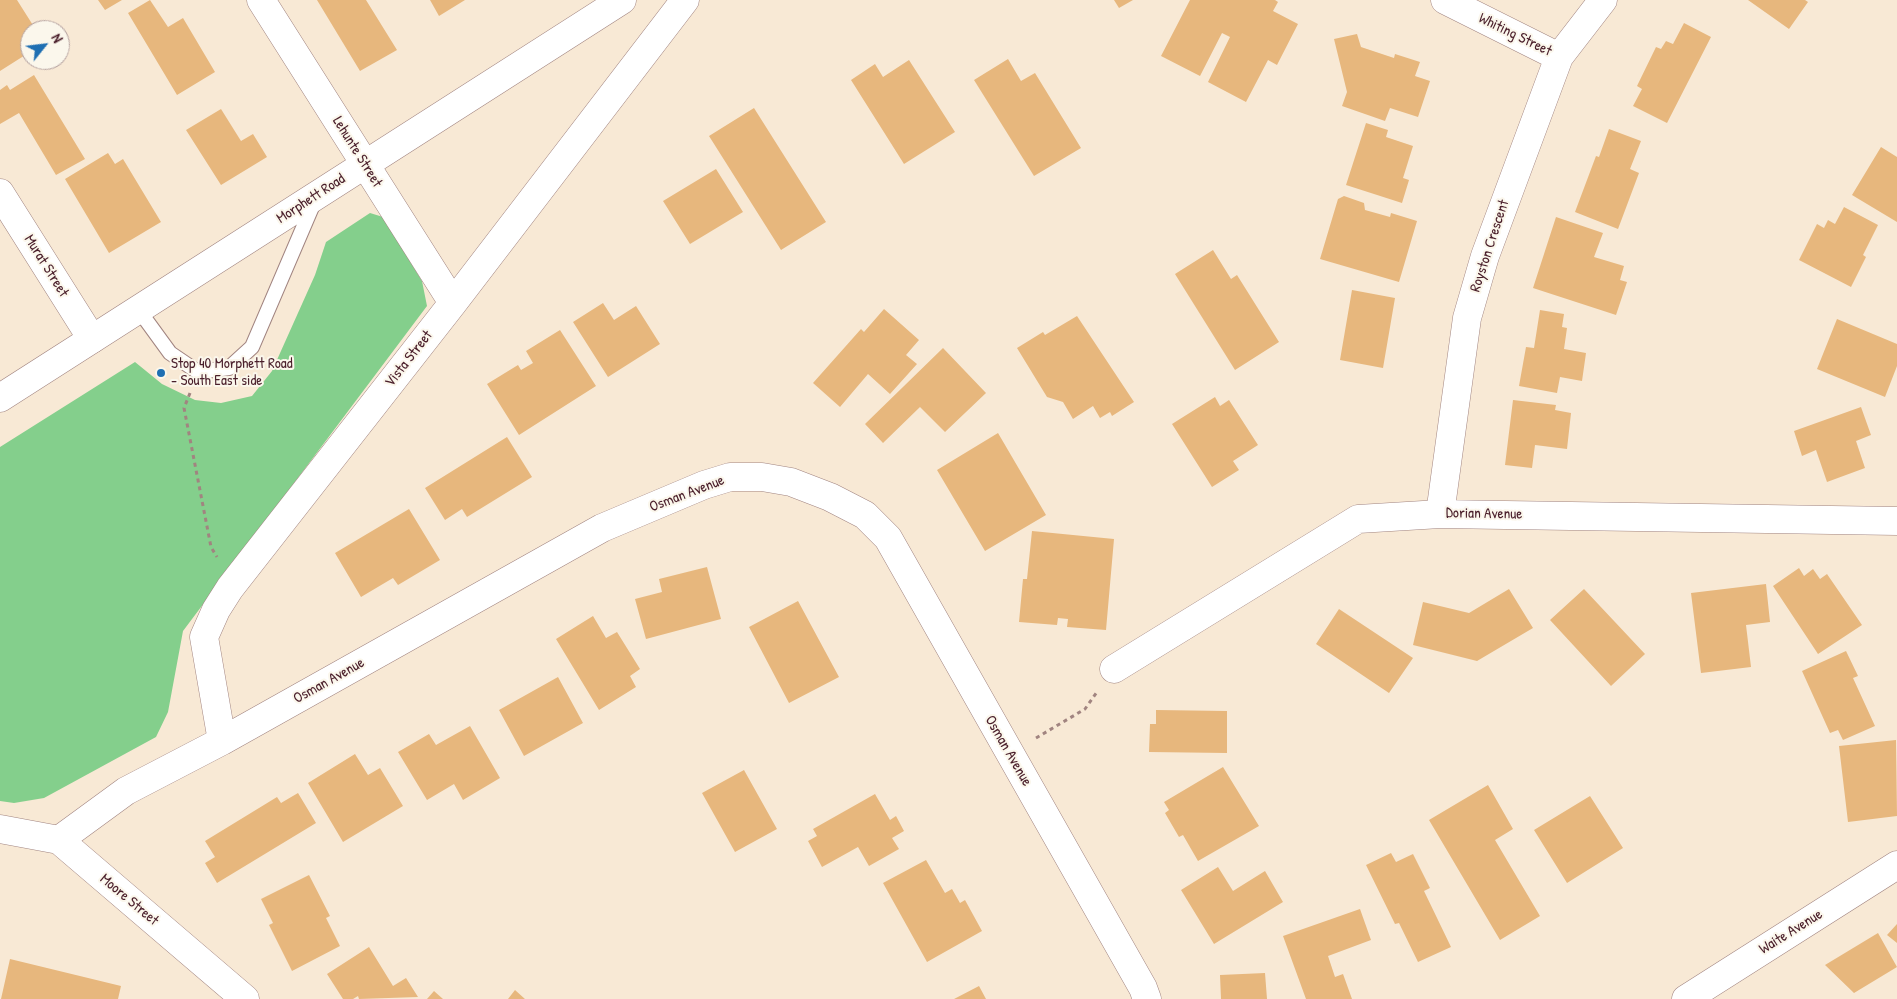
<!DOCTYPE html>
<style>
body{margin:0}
#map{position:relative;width:1897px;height:999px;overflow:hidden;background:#f8e9d5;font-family:"Patrick Hand",sans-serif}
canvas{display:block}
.north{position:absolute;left:20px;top:20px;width:50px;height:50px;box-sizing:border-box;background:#fbf7ec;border:1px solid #b4a19f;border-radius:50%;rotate:61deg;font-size:14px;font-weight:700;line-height:20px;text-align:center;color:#4a1f2b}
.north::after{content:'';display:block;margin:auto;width:18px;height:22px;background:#1f6fb2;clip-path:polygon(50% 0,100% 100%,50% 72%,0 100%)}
</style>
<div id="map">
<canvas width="1897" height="999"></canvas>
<div class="north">N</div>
</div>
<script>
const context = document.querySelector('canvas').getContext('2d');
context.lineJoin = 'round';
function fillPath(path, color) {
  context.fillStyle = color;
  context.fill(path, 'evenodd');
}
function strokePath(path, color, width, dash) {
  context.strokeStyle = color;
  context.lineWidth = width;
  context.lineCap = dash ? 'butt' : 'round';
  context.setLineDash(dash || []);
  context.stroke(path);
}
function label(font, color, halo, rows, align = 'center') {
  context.font = font + ' "Patrick Hand",sans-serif';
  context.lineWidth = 4;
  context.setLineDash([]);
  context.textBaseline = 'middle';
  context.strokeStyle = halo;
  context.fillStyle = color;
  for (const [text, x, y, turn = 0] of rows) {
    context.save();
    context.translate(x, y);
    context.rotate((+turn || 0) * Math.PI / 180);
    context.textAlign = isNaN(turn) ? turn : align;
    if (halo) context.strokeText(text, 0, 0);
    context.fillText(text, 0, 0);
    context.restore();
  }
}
const green = new Path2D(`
 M370,213l13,4 39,64 5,25 -244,325 -15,81 -12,25 -112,61 -30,5 -14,-2v-354l135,-85 27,22 33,16 26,3 31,-7 20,-25 43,-96 11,-33z`);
const building = new Path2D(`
 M0,0h17l19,30h-6v22l-30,19z
 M98,0h24l-17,10z
 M150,0l18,27 15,-9 32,54 -38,23 -49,-82z
 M317,0h49l31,50 -37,21z
 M430,0h35l-26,16z
 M1114,0h19l-14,8z
 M1190,0h85l3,2 -5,9 25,13 -21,41 -9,-5 -22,42 -38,-20 22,-45 -8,-4 -22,43 -39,-20z
 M1748,0h57l3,2 -19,27z
 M1684,23l27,14 -44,86 -34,-17 9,-17 -5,-3 19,-39 5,2 5,-8 7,3z
 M1357,34l4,13 33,11 1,-4 25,8 -5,14 15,5 -12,36 -28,-9 -5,13 -43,-15 5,-14 -13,-53z
 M1008,59l13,22 14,-8 46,75 -47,28 -60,-96z
 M909,60l46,72 -51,32 -53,-84 24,-16 8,13z
 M34,75l51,84 -29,16 -37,-62 -19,11v-34l7,-5 3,5z
 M754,108l72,114 -45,28 -72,-114z
 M221,109l20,32 12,-7 14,23 -46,28 -35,-55z
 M1366,123l22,7 -2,7 27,9 -10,32 6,2 -7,23 -56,-18z
 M1609,129l32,12 -11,28 9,4 -21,56 -43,-17 21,-56 3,1z
 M1881,147l16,10v65l-45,-27z
 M108,153l7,11 8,-5 38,63 -52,31 -44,-74z
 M716,169l27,43 -53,32 -27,-43z
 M1344,196l20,7 1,7 25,7 1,-4 26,8 -18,61 -79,-23 18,-60z
 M1844,207l34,18 -15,30 3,2 -15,30 -52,-27 18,-36 7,4 4,-8 7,4z
 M1556,217l47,16 -9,24 30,9 -4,14 7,2 -11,33 -83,-27z
 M1213,250l18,29 6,-4 42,67 -44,28 -60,-96z
 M1352,290l43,8 -12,70 -43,-8z
 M603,303l11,17 22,-14 24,38 -52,33 -35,-55z
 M884,309l35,31 -13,15 11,9 -27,30 -22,-20 -28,33 -27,-24 48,-54 3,3z
 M1540,310l24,4 -2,13 5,1 -3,21 22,4 -4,28 -22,-4 -3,16 -38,-7 7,-39 8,1z
 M1077,316l57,86 -22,14 -2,-4 -10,6 -7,-12 -20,13 -10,-17 -16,-5 -30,-49 26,-16 2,3z
 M1837,319l60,25v22l-12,31 -68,-28z
 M560,330l36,56 -77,49 -32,-51 31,-19 3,5 12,-7 -7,-12z
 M943,348l43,45 -41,39 -25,-25 -37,36 -18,-19z
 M1215,397l5,9 9,-6 29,45 -25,16 6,9 -27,17 -40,-63z
 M1513,400l43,5 -1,5 16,3 -4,36 -32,-4 -3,23 -27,-3z
 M1861,407l10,28 -15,6 9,27 -38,14 -11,-32 -14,6 -8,-25z
 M998,433l48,82 -61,36 -48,-81z
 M507,437l25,40 -65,40 -5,-8 -17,11 -20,-32z
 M409,509l31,51 -42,25 -5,-7 -32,19 -26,-44z
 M1032,531l82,8 -8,91 -39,-3 1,-8 -10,-1 -1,7 -38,-3 4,-43h4z
 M707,567l14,52 -75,20 -11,-40 27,-7 -3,-13z
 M1799,568l5,8 9,-7 7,10 7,-5 35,51 -44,29 -45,-68z
 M1766,584l4,38 -24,3 5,42 -50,6 -10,-80z
 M1509,589l24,39 -56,33 -64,-16 10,-43 46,11z
 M1584,589l61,65 -34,32 -61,-66z
 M798,601l41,76 -50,26 -40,-76z
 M1339,609l74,49 -24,35 -73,-49z
 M593,616l13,22 11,-6 23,37 -10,7 6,11 -37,23 -43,-71z
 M1846,651l12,25 -5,2 22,48 -32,14 -5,-10 -8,3 -28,-62z
 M558,677l25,46 -59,33 -25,-46z
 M1156,710l71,1v42l-78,-1 1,-28h6z
 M470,726l30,52 -37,22 -9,-16 -27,16 -29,-48 31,-18 7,11z
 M1896,740l1,76 -49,6 -9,-76z
 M355,754l13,21 12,-7 23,38 -60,36 -35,-59z
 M1223,767l36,59 -61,35 -15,-26 -4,2 -14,-24 4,-3 -5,-8z
 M744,770l33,59 -42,23 -33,-59z
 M1488,785l25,44 -18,11 45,76 -40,24 -71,-120z
 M298,793l18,30 -99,60 -12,-20 10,-6 -10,-16 72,-44 4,6z
 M875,794l15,26 6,-4 8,15 -12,7 7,11 -30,17 -11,-19 -36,20 -14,-26 9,-5 -4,-7z
 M1590,796l33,52 -56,35 -33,-53z
 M1391,853l5,9 17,-8 17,34 -6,3 27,56 -33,15 -19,-39 -4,1 -29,-59z
 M926,860l19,33 7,-4 8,14 5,-3 17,31 -55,31 -44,-79z
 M1218,867l15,24 32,-20 18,31 -69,42 -33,-54z
 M309,875l21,41 -4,2 14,28 -48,25 -23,-46 4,-2 -12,-24z
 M1360,909l11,31 -43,16 7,21 8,-3 9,25h-46l-23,-63z
 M1897,924v19l-10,-8z
 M1878,933l19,34 -43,26 -29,-28z
 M369,947l24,39 13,-8 12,19 -59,2 -1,-3 -5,3h-10l-16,-25z
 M10,959l111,27 -3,13h-117z
 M1265,973l2,26h-46l-1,-24z
 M979,986l7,13h-32z
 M515,990l10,9h-17z
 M434,991l9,8h-16z`);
const path = new Path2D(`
 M190,393l-6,15 27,139 6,10
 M1036,738l49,-29 12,-17`);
const service = new Path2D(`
 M138,309l32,44 28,19 31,-4 23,-21 63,-147`);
const minor = new Path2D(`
 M261,0l192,303
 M1445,0l114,57
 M0,193l92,146
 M1440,514l27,-196 18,-62 74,-199 44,-57
 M1114,669l244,-150 82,-5 457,7
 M222,741l-18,-104 12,-27 14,-22 223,-285 232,-303
 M59,840l67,-49 96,-50 380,-213 102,-43 26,-8h32l29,5 39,15 35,18 23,23 255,450 4,11
 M1686,999l211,-134`);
const tertiary = new Path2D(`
 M0,829l59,11 186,159`);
const secondary = new Path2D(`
 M0,398l622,-398`);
const markers = [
 [161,373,5,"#1f6fb2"]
];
const streetNames = [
 ["Whiting Street",1515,35,26],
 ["Lehunte Street",357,152,58],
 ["Morphett Road",311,199,-33],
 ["Royston Crescent",1490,246,-72],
 ["Murat Street",46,266,58],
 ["Vista Street",409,359,-52],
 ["Osman Avenue",687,494,-21],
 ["Dorian Avenue",1484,514,1],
 ["Osman Avenue",329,681,-29],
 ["Osman Avenue",1008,751,60],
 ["Moore Street",129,900,40],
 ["Waite Avenue",1791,932,-32]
];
const poiNames = [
 ["Stop 40 Morphett Road",171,364],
 ["- South East side",171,381]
];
fillPath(green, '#84cf8c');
fillPath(building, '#e7b77d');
strokePath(service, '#a18480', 16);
strokePath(minor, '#a18480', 29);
strokePath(tertiary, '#a18480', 29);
strokePath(secondary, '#a18480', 29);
strokePath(path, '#a18480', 3, [4, 4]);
strokePath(service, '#fff', 14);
strokePath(minor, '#fff', 28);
strokePath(tertiary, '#fff', 28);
strokePath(secondary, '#fff', 28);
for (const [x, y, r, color] of markers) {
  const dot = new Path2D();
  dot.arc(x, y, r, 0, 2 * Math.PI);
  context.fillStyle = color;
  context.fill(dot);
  strokePath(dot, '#fbf7ec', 2);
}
label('15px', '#4a1f2b', '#fbf7ec', streetNames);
label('15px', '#4a1f2b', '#fbf7ec', poiNames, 'left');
</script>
